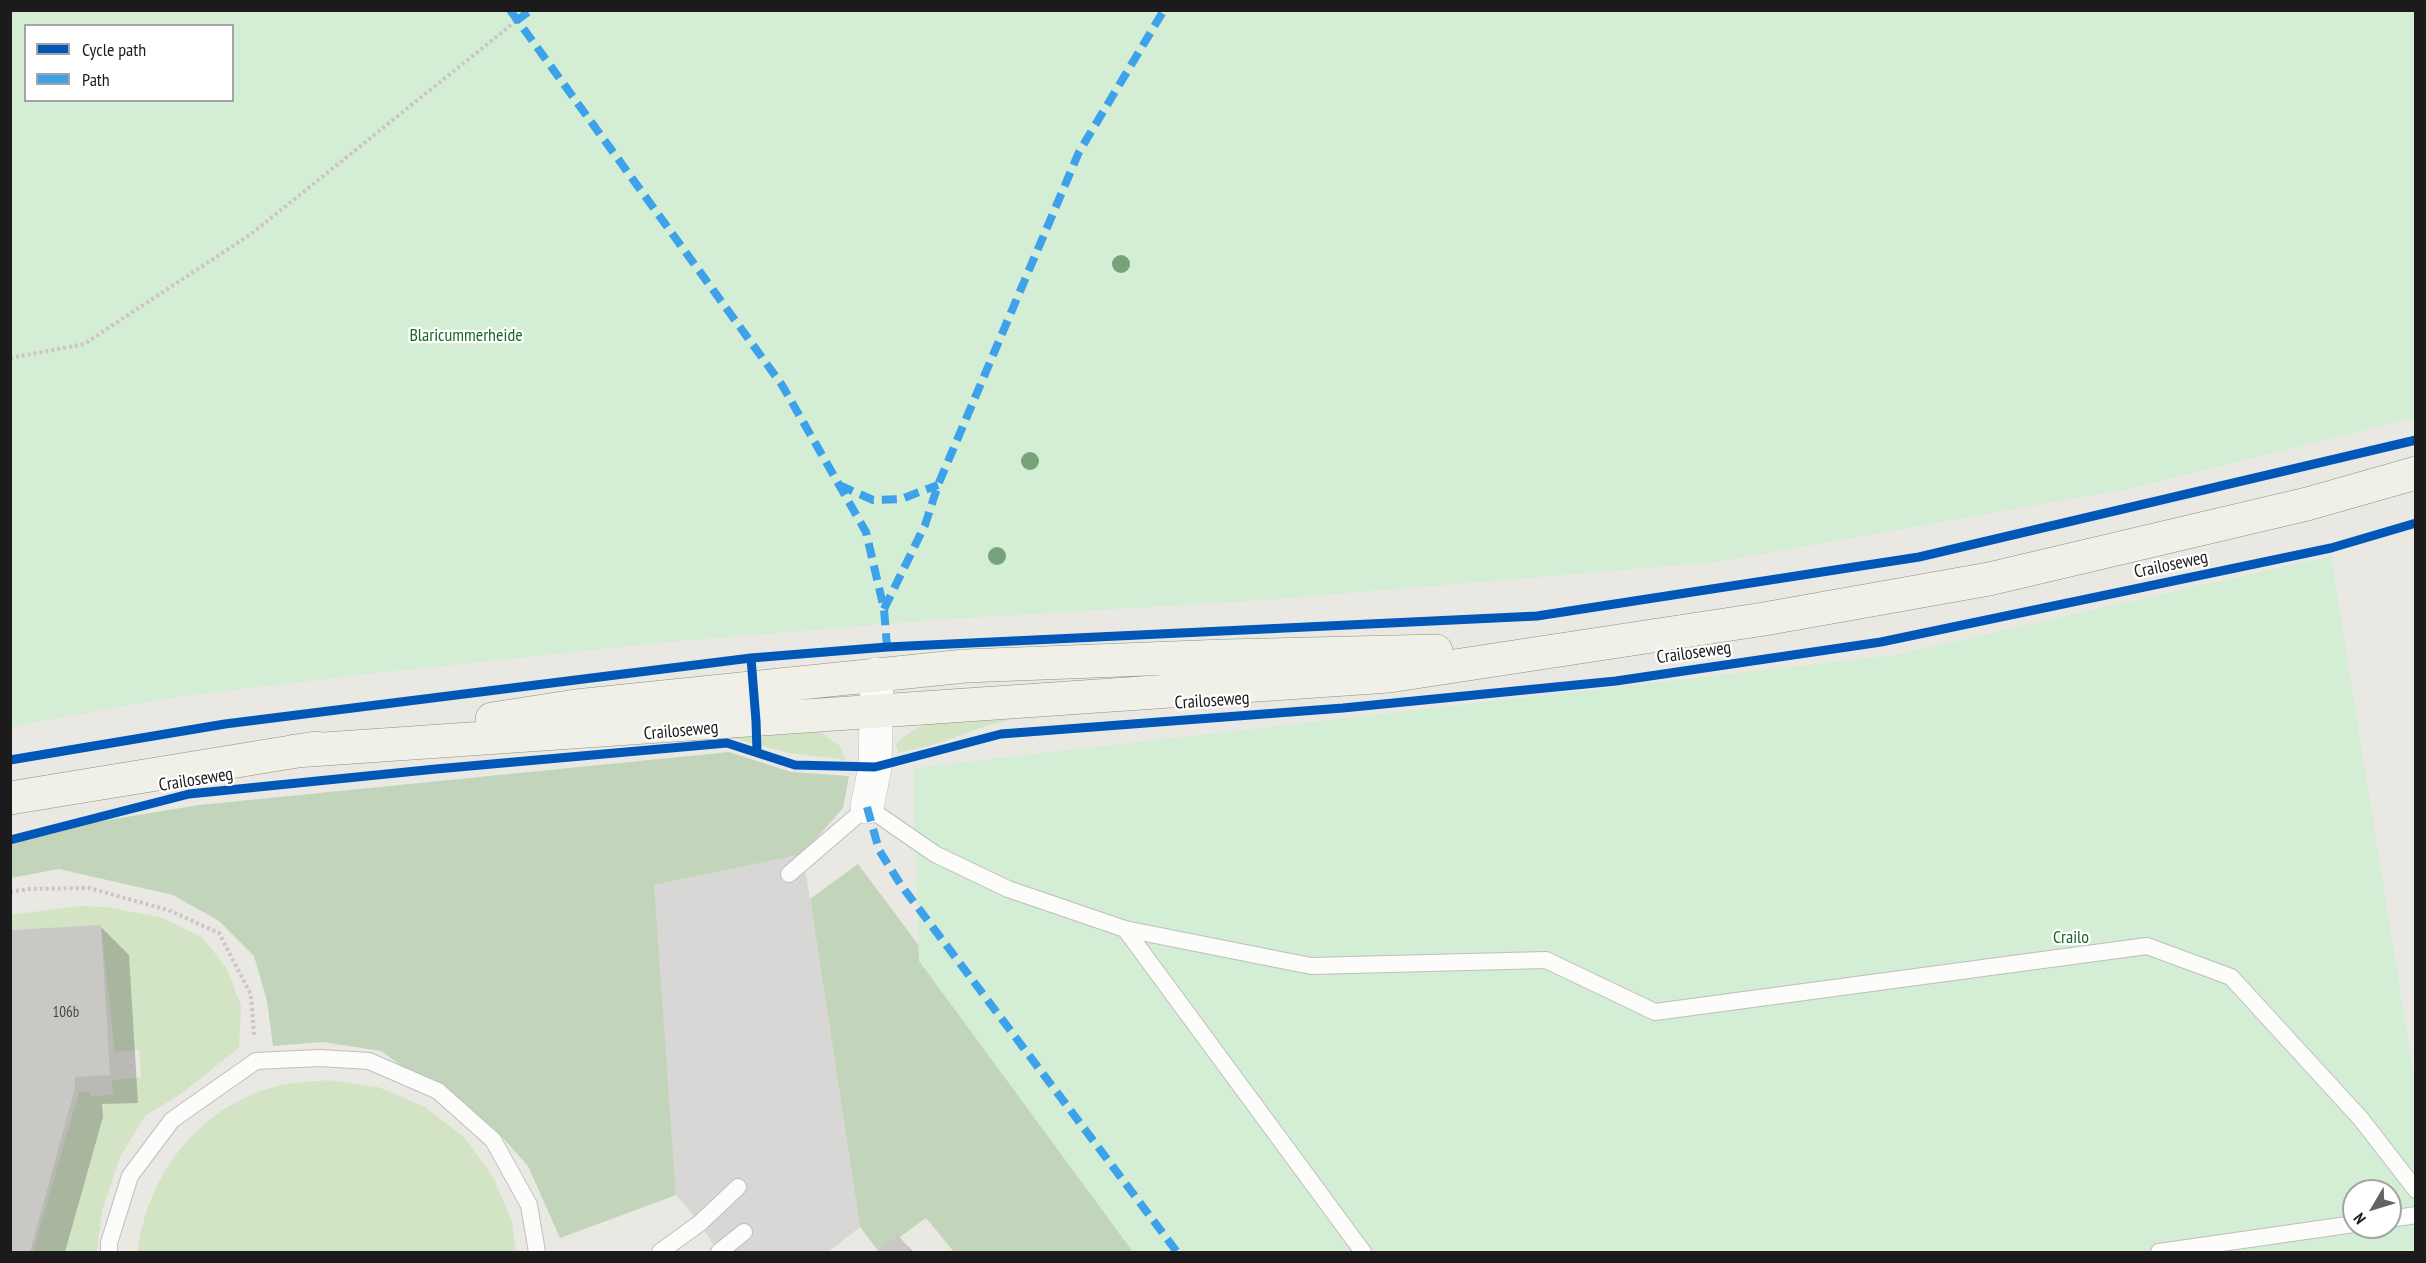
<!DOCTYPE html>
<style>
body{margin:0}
#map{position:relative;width:2426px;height:1263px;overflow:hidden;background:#e9e8e3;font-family:"PT Sans Narrow",sans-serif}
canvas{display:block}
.frame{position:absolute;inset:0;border:12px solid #1b1b1b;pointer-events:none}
.legend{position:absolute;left:24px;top:24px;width:210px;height:78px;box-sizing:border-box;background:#fff;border:2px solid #a4a4a4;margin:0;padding:8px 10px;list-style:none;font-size:18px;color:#1b1b1b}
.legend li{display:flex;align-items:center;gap:12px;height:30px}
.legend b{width:30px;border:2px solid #a4a4a4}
.north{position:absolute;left:2342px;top:1179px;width:60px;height:60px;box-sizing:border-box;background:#fff;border:2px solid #a4a4a4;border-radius:50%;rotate:232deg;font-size:16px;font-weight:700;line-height:24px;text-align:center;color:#1b1b1b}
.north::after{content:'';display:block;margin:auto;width:21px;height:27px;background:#636361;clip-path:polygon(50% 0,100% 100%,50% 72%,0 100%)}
</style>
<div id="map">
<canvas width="2426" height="1263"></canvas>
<div class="frame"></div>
<ul class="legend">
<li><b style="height:8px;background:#0057b8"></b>Cycle path</li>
<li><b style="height:8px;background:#3da2ea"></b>Path</li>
</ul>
<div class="north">N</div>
</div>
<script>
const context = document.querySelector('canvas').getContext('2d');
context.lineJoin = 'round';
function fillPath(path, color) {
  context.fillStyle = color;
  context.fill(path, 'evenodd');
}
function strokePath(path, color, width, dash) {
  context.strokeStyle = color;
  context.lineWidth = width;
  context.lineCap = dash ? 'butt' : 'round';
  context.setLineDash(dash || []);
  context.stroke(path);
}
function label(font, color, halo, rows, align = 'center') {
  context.font = font + ' "PT Sans Narrow",sans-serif';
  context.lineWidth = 4.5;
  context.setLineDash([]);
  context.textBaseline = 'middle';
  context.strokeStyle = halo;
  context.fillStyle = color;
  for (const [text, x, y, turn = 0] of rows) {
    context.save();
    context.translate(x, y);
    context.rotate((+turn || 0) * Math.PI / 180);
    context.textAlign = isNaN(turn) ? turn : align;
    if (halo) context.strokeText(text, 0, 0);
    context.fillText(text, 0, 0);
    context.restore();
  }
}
const residential = new Path2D(`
 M803,854l57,373 -32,25h-110l-18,-29 -24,-28 -23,-310z`);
const grass = new Path2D(`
 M1047,710l-61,16 -50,18 -38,9 -2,-9 11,-10 25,-15z
 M819,731l21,15 6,14 -57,-7 -80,-21z
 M80,906l27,1 56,11 40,20 24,31 14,37 -2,42 -57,45 -37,23 -25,41 -18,54 -5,41h-64l46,-160 11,-1v5l23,-1 -1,-15 29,-3 -2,-27 -24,2 -14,-126 -90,4 -1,-15z
 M328,1080l50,7 47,20 39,30 29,40 19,45 4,30h-378c8,-77 62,-146 139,-166 16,-4 34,-4 51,-6z`);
const forest = new Path2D(`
 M729,752l62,20 58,4 -6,32 -40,46 -149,31 22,310 -116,43 -32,-72 -26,-29 -121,-86 -58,-9 -50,4 -6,-45 -13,-45 -35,-35 -46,-26 -114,-26 -48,9v-42l188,-31z
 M858,864l290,388h-194l-28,-34 -47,34 -19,-25 -50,-328z`);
const park = new Path2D(`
 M11,10l2404,1v407l-288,71 -411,73 -450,38 -320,19 -288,24 -309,33 -181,22 -157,29zM26,26h206v74h-206z
 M2331,556l84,529v167h-1282l-214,-291 -6,-193 982,-113zM2354,1191h36v36h-36z`);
const shadow = new Path2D(`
 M100,926l29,29 9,148 -36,1 1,13 -38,135h-55v-320z
 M898,1237l16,15h-36z`);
const building = new Path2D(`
 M101,925l9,150 -35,2v11l-45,164h-20v-322z
 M898,1235l14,17h-36z`);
const path = new Path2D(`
 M10,358l74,-14 167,-110 265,-213
 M10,892l19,-3 60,-1 79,22 51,23 32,62 3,40`);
const lane = new Path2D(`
 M789,874l78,-67 68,47 73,35 117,40 186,37 235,-6 109,52 492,-66 84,31 130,142 55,71
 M1125,929l238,323
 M2390,1219l26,-4
 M109,1252v-9l21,-67 42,-56 84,-59 64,-3 49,3 69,30 55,49 36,65 8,47
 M660,1252l40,-29 38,-36
 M719,1252l25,-20
 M2159,1252l195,-28`);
const street = new Path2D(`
 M867,807l8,-40 2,-93`);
const secondary = new Path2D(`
 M492,719l84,-13 389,-40 260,-10 211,-5
 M295,751l1094,-75 375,-57 225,-40 318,-75 109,-31
 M10,798l306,-50`);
const quiet = new Path2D(`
 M510,10l272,375 84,147 18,77 3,38
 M516,21l15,-11
 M839,485l34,15 28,-1 37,-14
 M884,609l41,-84 13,-40 141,-333 85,-142
 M867,807l12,43 22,35 276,367`);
const cycleway = new Path2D(`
 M751,658l5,63 1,31
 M10,760l215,-36 526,-66 136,-11 650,-31 382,-59 497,-117
 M10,840l179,-46 247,-25 291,-26 68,22 80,2 126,-33 342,-26 273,-27 265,-39 450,-94 85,-25`);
const trees = [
 [1121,264],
 [1030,461],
 [997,556]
];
const numberNames = [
 ["106b",66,1013]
];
const parkNames = [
 ["Blaricummerheide",466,336],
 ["Crailo",2071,938]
];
const streetNames = [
 ["Crailoseweg",2171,565,-12],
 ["Crailoseweg",1694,653,-8],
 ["Crailoseweg",1212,701,-4],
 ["Crailoseweg",681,731,-5],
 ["Crailoseweg",196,780,-9]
];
fillPath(residential, '#d8d7d5');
fillPath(grass, '#d3e4c5');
fillPath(forest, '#c2d5bb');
fillPath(park, '#d4edd5');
fillPath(shadow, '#0003');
fillPath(building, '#cac8c5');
strokePath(lane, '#bfbebc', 18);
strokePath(street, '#bfbebc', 34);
strokePath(secondary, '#8d907e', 34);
strokePath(path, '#cec5c2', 4, [3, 3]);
strokePath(lane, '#fcfcfb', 16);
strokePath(street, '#fcfcfb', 33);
strokePath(secondary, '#f0f0e9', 33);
strokePath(quiet, '#3da2ea', 8, [15, 8]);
strokePath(cycleway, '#0057b8', 9);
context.fillStyle = '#76a27c';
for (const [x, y] of trees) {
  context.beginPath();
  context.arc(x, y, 9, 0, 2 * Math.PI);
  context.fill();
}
label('15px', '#474646', null, numberNames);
label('18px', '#186927', '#fff', parkNames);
label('18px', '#1b1b1b', '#fff', streetNames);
</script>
